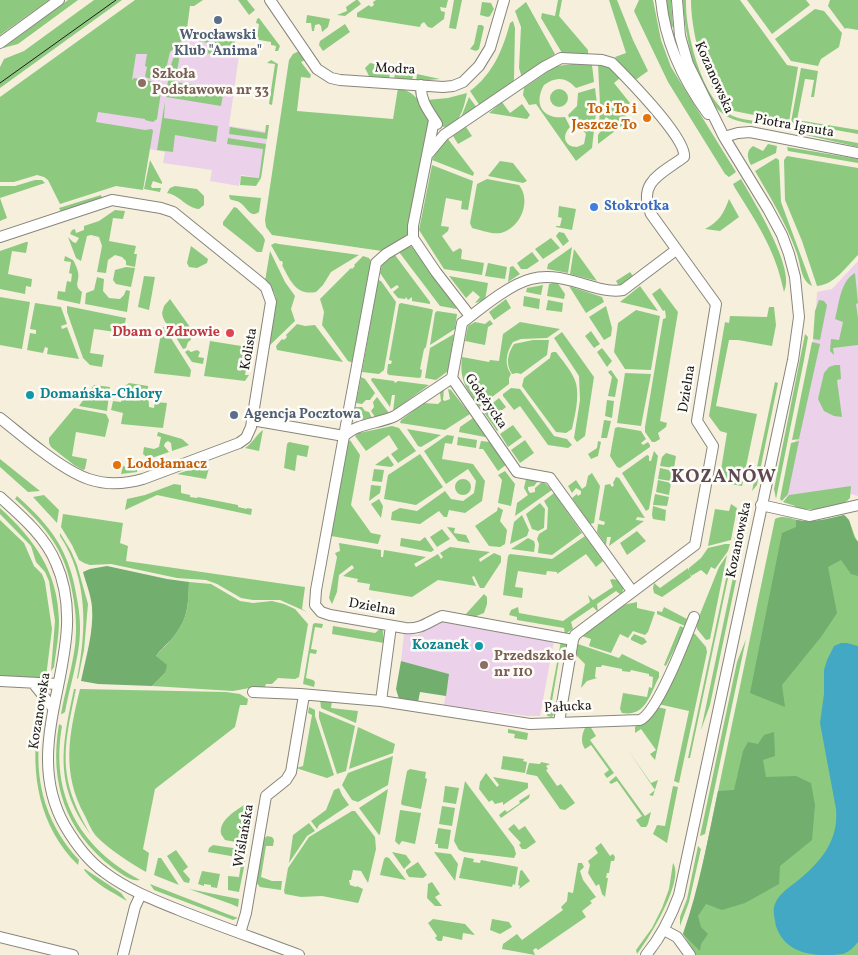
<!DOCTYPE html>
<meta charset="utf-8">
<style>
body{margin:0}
canvas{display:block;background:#f5efdc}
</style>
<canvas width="858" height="955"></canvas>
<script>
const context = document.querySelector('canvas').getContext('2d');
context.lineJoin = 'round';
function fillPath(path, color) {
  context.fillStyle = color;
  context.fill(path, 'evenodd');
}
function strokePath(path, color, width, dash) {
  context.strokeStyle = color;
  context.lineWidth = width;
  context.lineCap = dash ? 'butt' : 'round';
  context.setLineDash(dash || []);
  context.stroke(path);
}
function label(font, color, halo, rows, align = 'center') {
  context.font = font + ' Vollkorn,serif';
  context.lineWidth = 5;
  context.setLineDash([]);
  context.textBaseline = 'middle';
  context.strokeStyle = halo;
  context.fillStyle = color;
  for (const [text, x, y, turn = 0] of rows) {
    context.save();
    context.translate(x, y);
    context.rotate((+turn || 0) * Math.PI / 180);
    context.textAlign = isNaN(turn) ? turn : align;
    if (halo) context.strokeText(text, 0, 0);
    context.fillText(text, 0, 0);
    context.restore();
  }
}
const built = new Path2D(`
 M179,32l50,13 -2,9 12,1 -10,71 39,6 -7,46 -20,-3 -2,11 -29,-5 2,-11 -49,-7 2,-11 -16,-3 -133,-42z
 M858,261v235l-7,-2 -66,9 30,-173 2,-38 15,-3z
 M444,621l110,20 -14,75h-12l-84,-11 5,-31 -48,-13 3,-28 13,2z`);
const green = new Path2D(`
 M0,0h49l-49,35z
 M68,0h10l-60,44 -15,4z
 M94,0h28l-122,88v-21l4,-8 20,-8z
 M135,0h68l-9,6h-4l-3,23 49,9 -2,7 -5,1 -1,2 -33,-8h-12l-13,12 -6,26 -2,2 -15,-2 -2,-2 2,-9 -2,-1 2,-12h-11l-4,26 2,-2 27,5 1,2 -5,34 -4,3 -8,-2v-1l-47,-7 -2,10 49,8 7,-1 1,2 -10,59 -27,-4 -56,18 -12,-24 -4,-3 -7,-2 -23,7h-14v-85z
 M238,0h9l8,10 -6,5z
 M356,0h2l3,4 -16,12 -8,-1 10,-4 -1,-4z
 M376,0h72l-2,8 -6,-1 1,4 4,1 -1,7 -12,9 -4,-1 -4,-5 -3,2 -1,3 -63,-10v-4l12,-8 2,2 3,-2 -1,-3z
 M454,0h8l-6,29 -7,-1z
 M558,0h4l-3,16 29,34v4l-26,-1 -21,-35 1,-5 13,3z
 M609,0h8l16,40 15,31 -14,10 -19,-24 11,-4z
 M639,0h14l8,40 10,27 65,105 -7,5 -4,-3 -57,-92 -34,-71z
 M666,0h5l2,26 -1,2 -2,-1z
 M683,0h3c-1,30 15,97 43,114 10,6 23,6 34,8l3,4c-13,-3 -27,-3 -38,-9 -31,-17 -44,-85 -45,-117z
 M691,0h49l47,65 11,2 -9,55 -55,-11c-29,-15 -43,-80 -43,-111z
 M747,0h59l4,5 -38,29z
 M830,0h28v30l-12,-2 -1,1 -17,-23z
 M482,2l9,1 3,6 -4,7 -2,1 -8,-2z
 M526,2l29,52 -33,24 -3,-10 2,-41 -6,-16z
 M815,9l9,2 18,22 -3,14 -18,12 -3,7 -27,-5 -16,-22z
 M307,15l23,4 -2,8 -6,5 -1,-6 -2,-2 -4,1 -1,6h-2l-1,-8h-5z
 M259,18l21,28 -2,5h-3l1,-5 -5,-1v-3l-17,-3 3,-1 2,-14 -3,-1 1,-4z
 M513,21l2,7 -1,51 -1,5 -33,22 -10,-15c23,-17 33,-42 40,-68z
 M345,24l5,8 -27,19 -4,-6 1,-4z
 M478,25h4l2,2 -5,22 -3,2 -6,-2 4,-5z
 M185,45h10l29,8v3l-43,-7 -6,33 49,7 -3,17 -55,-9c3,-18 2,-42 19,-52z
 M297,52h2l6,8 -4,2 10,13 -1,3 -9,-1 -4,34 96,8 5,-31c20,5 21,14 32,31l-23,116 -20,14 -5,2 -110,-16 -6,-8 -1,-7 24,-160 4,-6z
 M271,60l7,4 -6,41 -3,-1 6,-40 -8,-1z
 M370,63l21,4 -2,12 -19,-1 -5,-10z
 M574,64l18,1 2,17 -18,6c-10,-11 -20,-12 -32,-3 -11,19 -1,35 21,32l5,10c-9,9 -5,20 7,20l7,-3 2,-10 -7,-8h-6l-5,-11 9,-9 1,-13 17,-5 2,16 -5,44 -16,13 -40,-57 -7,1 -6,-10 1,-7 32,-22z
 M598,64c10,0 15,6 22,14l-6,5 16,20 -7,6 5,12 -30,23v-9l11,-16 -3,-2 -7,11 1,-24z
 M396,68l18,5 -2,7 -18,-1z
 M801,68l17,3 -4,26h-3l3,-17 -9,-1 -8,41 61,10v4l-67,-12z
 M417,74l23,5 -24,2z
 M550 98a9 9 0 1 1 18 0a9 9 0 1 1-18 0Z
 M467,93c-3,14 -7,34 -24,34l-17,-27 22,-2z
 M469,97l8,11 -17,12z
 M165,101l-1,17 54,8 -2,16 -41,-7 -2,17 -16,-2z
 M502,102l8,11 12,-9 8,11 -3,4 -38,-6z
 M266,125h3l-2,14 -38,-5 1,-7 35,6z
 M466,127l6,9 -14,8 -5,-8z
 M807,134l51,9v4l-52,-12z
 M228,138l38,6 -5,34 -5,8 -16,-1 1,-9 18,2 4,-29 -36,-5z
 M448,139l26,34 -1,3 -41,-16 7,-13z
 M768,144l9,2 -1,7 -25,12c-4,-7 -5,-14 2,-19l10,5z
 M787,147l71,12v4l-70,-12z
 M787,156l71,12v87c-12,12 -24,30 -41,31l-15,-45 -17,-41 -1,-40z
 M776,158l3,2 2,42 31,84c-12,-6 -11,-23 -16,-35 -10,-28 -26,-54 -41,-80z
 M150,160l12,22v2l-9,-3 -2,5 1,2h9l-1,4 -16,-3z
 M500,161l13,2 14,18 -4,2 -35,-7z
 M432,165l41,16 -5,29 -7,-1 1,-8 -16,-3 -5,28 8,1 -1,4 -6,5 11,16 7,-4 2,2 -1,9 23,4 -2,12 -38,-6 -25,-39z
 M487,179l32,6c12,15 3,40 -15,47 -9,4 -23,-2 -32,-4l-2,-5 7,-39z
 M741,179c12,21 56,91 43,113 -9,-43 -26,-67 -49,-104l-2,-4z
 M35,180h7l3,3 -45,15 7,20 -7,3v-35h15z
 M175,186l22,3 7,7v9l-5,4c-13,-1 -19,-14 -32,-16l3,-5z
 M101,195l1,3 -41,14 -2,-4z
 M229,195l32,3 -2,14c-10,7 -12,-6 -20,-10 -1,-1 -8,-2 -9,-3z
 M729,199l10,18 -19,14 -15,-2c14,-7 19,-16 24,-30z
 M559,206l17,3 -4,21 -16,-3v-1h4l2,-8 -4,-1z
 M234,207l3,1 26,28 2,4 -3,12h-5l-34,-27v-3z
 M115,210l10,1 -2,8 -10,-1 -4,23 27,5 -2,8h3l-2,13 -9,-2v-4l-4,-4 -7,-2 -7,5 -2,13 -9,-1 5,-26 -3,-9 -8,-2 -4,1 -6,25 -5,-3 -8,-21 5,5 3,1 3,-5 -9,-4 2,-4 3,-1 1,4 8,-3v-4l15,-5z
 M559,232l5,1 5,8 -6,5 -7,-10z
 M551,238l9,10 -17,11 -8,-10z
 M26,242h2l-2,11 -14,-2 -4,23 24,5 -1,8 -5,-1 -1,8 -25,-5v-38z
 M275,243l4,1 80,11 -28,17 -8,13 -7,7c-20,4 -26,-12 -34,-27l1,-1 -1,-3h-2l-9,-16z
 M191,246l17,13 -1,4 -10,5 -8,-1 -2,-4z
 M409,246l3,1 45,62 -17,-3 -41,-54z
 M572,247l-4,26 -21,-4 1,-5z
 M574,249l23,32 -27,-7z
 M270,251l15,31 10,14 -4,13 4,12 -26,25 7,-48 -2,-6 -9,-11z
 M532,252l7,9 -12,8h-6l-4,-6z
 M395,255l35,47v2l-18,-3v-4l-4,3 -2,-3 -1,2 -7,-1 -5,-6 6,-5 -2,-2 -6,4 -11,-16 2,-9z
 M65,256l8,4c2,3 4,8 5,12 2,9 -5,13 4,20l-2,12 -23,-5 1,-8 7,1 2,-11 4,1 1,-8 -3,-1 2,-11 -7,-1z
 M363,256l6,2 2,3 -18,102 -5,-2 -26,-36 2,-13 -4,-13 31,-31 1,1 3,-3 -1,-1z
 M488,263l19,4 -2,12 -20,-3z
 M513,266l7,8 -12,8 2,-15z
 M126,267l9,1 -4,19 -15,-3 -3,-4 2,-10z
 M630,272l3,4 -8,9 -6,1 -3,-5z
 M855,273l3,30 -2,1 2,14v27l-25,3 1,7 -4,-4 1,-12 8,1 4,-18 -8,-3c4,-14 5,-38 20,-46z
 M144,276l11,1 -6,33 -11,-3z
 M449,276l39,7 -3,17 -10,3 5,-6 -7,-6 -7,7z
 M97,277l7,2 -1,12 6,7 11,1 4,-4 2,-5 4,1 -3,21 -42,-8 1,-11 8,-3z
 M378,280l3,1 15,21 -12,68 -5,4 -17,-2z
 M557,282l8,12 -1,5 -17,-3 2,-12z
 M543,285l-2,10 -15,-3 1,-4z
 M569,286l33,11 2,5 -18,11z
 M640,286l18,25 -38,-9z
 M660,288l18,24 -18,109 7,2 -1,4 -8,6 2,6 -5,3h-3l-7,-10v-5l18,-108 3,-1 -1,-8 -2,1 -11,-17z
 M524,296l16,3 -1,10 -16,-3z
 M0,297l30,5 -8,47 -22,-4z
 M170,299l25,35c-15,-2 -30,-3 -33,-21l2,-7z
 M506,299l5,9 -17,12 -5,-8z
 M548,300l15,3 -1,9 -16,-2z
 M819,300l5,1 3,4 -7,35 -7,-1 2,-28z
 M35,303l26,4 6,17 -6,2 1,3 5,-2 12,32 -32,-5 1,-6 -3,-1 -2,6 -16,-3 3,-17 6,1v-4l-6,-1z
 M401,303l30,6 2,1 -7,37 -2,2 -4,20 2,1 -1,7 -2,1 -30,-3 -2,-2 1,-9h3l1,-3 -3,-1 10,-56z
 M67,306l59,12 -3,15 -29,-4 -4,24 14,2 -2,12 -12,-2 -7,-7 -16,-46z
 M606,306l6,22 -1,8 -7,4 -15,-23z
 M769,307h5l2,18 -4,21 -34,-6h-9l-13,66 41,8 -15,72 -23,-4 8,-49 -7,-2 -11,-15 16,-94 4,1 1,-7 37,1z
 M636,310l24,6 -9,54 -26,-1 -11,-17 4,-29z
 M437,311l20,3 -2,15 -25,16 5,-32z
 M490,320l3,4 -5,3 -3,18 -20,-4 3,-15 7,-4 10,2z
 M520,322l40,7 -13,9 -26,1 -8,3c-7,11 -9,22 -2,32l-2,4v6l-30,23c-12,-18 -20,-26 -17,-50l27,5 1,-2 9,1 4,-27z
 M297,324l8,2 10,-1 28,37 -66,-12 -1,-4 6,-7 2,1 3,-3 -1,-2z
 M164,327l27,43 -1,7 -36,-4 8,-45z
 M591,331l9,13 -6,4 -9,-12z
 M562,332l32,45 -9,59 -8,6 -3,-4 6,-38 -1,-24 -25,-38z
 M174,334l16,3 1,3 -3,2 -2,6 -3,1z
 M454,334l-6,37 -12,9 -11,-2 5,-30z
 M805,334l3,3 -4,23 -28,139 -2,-10z
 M533,340h16l-2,15 -26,19 -4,-1 -5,1c-7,-10 -4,-21 2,-30z
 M210,341l44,7 -3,17 -4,-1 -2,11h4l-4,6 -41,-5z
 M812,342l8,2 -21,95 -7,1z
 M602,348l10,13 -5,6 -10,-15z
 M188,350l3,2 6,-2 3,2 -2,5 6,1 -1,6 -11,-2 -7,-10z
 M553,352h3c6,8 14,17 18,26 7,14 1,37 -2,51l-6,4 -10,-1 -34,-46 2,-8 26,-20 1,-5z
 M835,365h5l1,14 -4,1 5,37 -8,-1 -10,-5 -6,-12 6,-26 5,-6z
 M611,370l7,10 -3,17 -7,-1 4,-19 -4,-5z
 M625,373l26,1 -10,52 -24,-3z
 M361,377l4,2 10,14 -5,7h-4l-4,4 -6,-1z
 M372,378l22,3 1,2 3,-2 31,4 -36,26 2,-16h-3l-2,12 -19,-27z
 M775,382l3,1 -21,102 -5,6z
 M129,383l19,3 1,21 5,1 1,-6 12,1 -4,25 -42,-4 2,-11 -12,-3 2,-9 8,1 4,-16z
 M94,385l16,2 -3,24 -28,-5z
 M511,388l9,1 34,47 13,3 5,6 -4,3 -20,-3 -28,-39 -6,4 -11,-14v-2z
 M444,389l-1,11 2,1 5,-2 -2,-10 3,1 19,24 -25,16 -45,-7 1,-3 23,-17 14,1 3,-3 -1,-8z
 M377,397l12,16 -14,4 -4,-6 3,-4 -1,-5z
 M499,398l7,9 -11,9 7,11 -5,4 -14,-20z
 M607,400l7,1 -2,17 -7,-2z
 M355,407h7l3,4 4,1 3,6 -15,2 -4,-5z
 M74,408l32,6 3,6 -4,17 -29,-5 -4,24 15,3 -2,10 -2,1 -9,-5 -23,-18 -2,-4v-5z
 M473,418l12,17v2l-26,-5 1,-5z
 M604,420l7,1 -4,17h-6z
 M513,425l9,12 -14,10 -8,-13z
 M392,426l7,2 17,23 -18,12 -7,-9 7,-5 -9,-14 -23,16 -11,-15 4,-3z
 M618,427l23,4 5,8 -5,4 2,2 5,-3 2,3v2l-30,21 -3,-1 -7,-11 5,-28z
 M407,429l34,6 -20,12 -3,-1z
 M263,430l-4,21 -14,-3c7,-4 11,-13 18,-18z
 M158,432l24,7 7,6 -17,6 -1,-8 -3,-2 -3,2 -1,3 5,6 -20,7 -6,-5 1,-7 10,2 5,-2 2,-10 -4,-1z
 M447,435l7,1 -2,8 -7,-1 -3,16 31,5 12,17 -3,20 -17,12 -16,-3 -2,7h-3l-5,-6 -19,13 -29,-4 1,-8 8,-4 17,3 28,-20 6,8 12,2 11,-8 2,-12 -8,-12 -22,15 -22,-33z
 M458,437l19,3 -1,8 -19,-3z
 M350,440l10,15 -9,50 20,28 10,2 -3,9 -47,-8 17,-93z
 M525,440l9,13 -14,10 -9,-13z
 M481,441l9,1 17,22 -9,7 -15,-22h-4z
 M598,441l3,1 -3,14 -7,3 -3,-5 9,-6z
 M799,441l-11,53 -6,7 -2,-2 11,-56z
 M289,442l20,4 -2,11 -10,-2 -2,16 -11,-3 3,-24z
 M654,451l4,5 -9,53 -3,2 -24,-38 25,-18 2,1v5h2z
 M666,453l10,3 -2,12 -14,-2 2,-9z
 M420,454l23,33 -27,18 -32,-6 4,-24z
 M388,456l6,9 -3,2 -16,-2z
 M0,459l40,32 -12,1 -28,-25z
 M131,462l7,2 -1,8 -16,2 2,-8 7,2z
 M201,466l8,2 -3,11 -29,-5z
 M660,468l13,3 -2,10 -13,-2z
 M374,469l10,1 -2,12 -10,-1z
 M505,471l10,13 -4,22 -13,-3 4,-23 -4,-5z
 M592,473l8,13 -6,37 -4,1 -18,-26 5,-4 1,2 3,-2v-3l-5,-3 -4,5 -4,-7 8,-6 6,9 4,-3 2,-10z
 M616,477l3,1 26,40 -8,-1 -1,3 8,1 -35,25 2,-9h-4l-1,8 -9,-13 1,-8 6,1 1,-3 -6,-2 6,-35 5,-1 2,3 2,-2 -1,-2z
 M526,479l12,2 -4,5 -6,1v3l2,3 5,-1v-4l7,-6 4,2 6,6 -37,26 2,-13 11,-8 -4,-7z
 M455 487a8 8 0 1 1 16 0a8 8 0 1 1-16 0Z
 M658,480l13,3 -2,12 -13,-3z
 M174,484l7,1v8l9,2v2l7,1 1,-1 40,8v2l9,2v-1l5,1 -1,6 -94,-20 -32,15 2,-11 18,-4z
 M371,485l10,1 -1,7 -11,8z
 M851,486l-1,12c-10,12 -40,13 -55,10v-2l-12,-4 6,-7z
 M554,493l28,40 -30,22 -14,-2 1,-9 -2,-5 2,-5 8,-5 1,-21 -4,-7z
 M655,494l14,3 -2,9 -14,-1z
 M44,495l15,15 -2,13 -24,-26z
 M17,496c35,31 53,56 60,103 3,15 4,30 2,46 -3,23 -10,45 -14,67l-3,2h-1c4,-23 11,-45 14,-68 2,-17 1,-33 -2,-50 -7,-45 -25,-67 -58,-97z
 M379,499l4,7 -2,12 -10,-14z
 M540,503l5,6 -1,19 -6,3 -6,-2 -6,-15z
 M731,504l6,4 -6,32 -23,6 7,-37 14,2z
 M653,506l13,4 -1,11 -12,-2 -1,-4z
 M498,507l5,3 -3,11 7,9 -2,14 -5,3 -11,-1 -14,-20 22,-15z
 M0,508c35,32 58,64 59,113 0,15 -3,30 -5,46l-3,4 4,-50 -6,-40 -4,-9 -9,-10 -5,-16 -31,-32z
 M63,514l60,9 -3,20 8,3 -2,15 179,26 -3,22 5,3 -27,-12h-27l-12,-2 -24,-14 -11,-4 -29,-2 -66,-14 -21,1 -6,-2 -5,-3 -7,-15 -11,-18z
 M522,515l7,15 -2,6 -17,8 4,-22z
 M844,515c8,5 8,19 14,27v413h-162l-13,-21 11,-32 9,-39 72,-344c9,-5 18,1 28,2 13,2 28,-3 41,-6z
 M0,520l24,23 10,23 8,8 3,8 7,47 -6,48 -5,2 -41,-2z
 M447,527l8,1 -1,5 12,2 4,8 -12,-2z
 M442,529l8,10 -13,8 -7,-10z
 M637,531l9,10 -19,14 -7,-12z
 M736,531h2l-48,227h-2z
 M60,533l11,18 6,14 11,39 -4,46 -6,29 -1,-1c10,-48 11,-100 -17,-142z
 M585,536l18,25 -7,6 -10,-13 -29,20v-2l-10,-1 -1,4 -28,-4 -3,16 8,1 -1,10 -19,-3 5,-39 2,-2 42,5z
 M425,537l9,13 -3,2 -31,-6 1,-8 19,3z
 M528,538l6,3 1,4 -1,7 -23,-3z
 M744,542l-34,163 -9,25 39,-186z
 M339,543l42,7v7h2l1,-7 42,7 -12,7 2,3 22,-13 3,5 2,-2 -3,-4 10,-6 40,5 -11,7 1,3 14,-9 7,3v6l-17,26h-4l-6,-12 -2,1 4,9 -38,-6 -26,17 -43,-7 1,-6 -13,-2 1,-3 -15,-3 11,-8 -2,-3 -13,10 -2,17 -5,12 -3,-6 8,-41 -2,-4 5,-2z
 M725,544h5l-2,7 -13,18 -4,-2 -4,8 -6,-5 -10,6 -2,-5 2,6 -29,20 -8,-4 -1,-5 1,-5 6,5 28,-20 1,3v-3l12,-10 7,-10z
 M727,555l-17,84 -4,1 -9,-11 -1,-5 23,-57z
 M613,579c9,1 13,9 8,16l-5,-4 -19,13 1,8 -5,-5 -22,15 2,7 -8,5 -1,-6 -47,-8v-3l-8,-2 2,-5 7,-3 1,6 44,8 27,-19 -2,-7 5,5 20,-13 -3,-7z
 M189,582l22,2 29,17 13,2 19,-2 12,3 11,5 13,15 -9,53 -4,2 -17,-1 -6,6h-6l-2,5 -9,-2 -22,4 -81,-5 13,-13 -9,-17c4,-6 9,-9 14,-15 18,-21 18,-33 19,-59z
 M484,594l3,3v7l-3,9 -10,4 -9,-2z
 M637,602v6l18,4 -7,20 -3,3 -12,-4 -5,7 -8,-4 -9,19 -22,-7 2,-7 -9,-3 41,-31z
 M664,607l23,12 -2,7 -28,-12v-3l5,1z
 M315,623l8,1 -1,4 -7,-1 -4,22 6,1 -1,4 -6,-1 -4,25 7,2 2,2 -1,5 -11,-3 10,-60z
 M333,626l42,7 6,-5 2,3 1,12 -52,-9z
 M680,626l5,2 -19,38 -2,-1z
 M692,633l3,1 11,13 1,5 -28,131 -5,-2 15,-70 -31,-7z
 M634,634l10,4 3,4 -5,3 -11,-5v-2z
 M746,639l-41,195 -5,2 37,-174z
 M561,641l5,4 2,5 -7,-1 -10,58 6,3 -5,7 -5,-1z
 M578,644l41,14 3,-4 37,18v5c-9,17 -13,40 -37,36l-2,-4 3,-16 24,4 2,-10 3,1 1,-11 -4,-1v-2l-18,-4 -1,2 -8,-1v-2l-20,-4 -1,2h-5l-1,10 2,1 -10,3 -6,7 4,-24 -9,-9z
 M74,689h2c-13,62 -19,88 15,146 -38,-51 -29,-89 -17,-146z
 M80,689l146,3 14,2 8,5 -1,6h-7l-5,22 -80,62 -12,60 6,4 -3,19c-17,-10 -36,-22 -50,-36 -5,-6 -8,-14 -11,-20 -24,-44 -16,-81 -5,-127z
 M320,699l12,2 -1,7 27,3 -2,12 -35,-15z
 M309,707l6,3v6l19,59 -7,3 -31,-10 7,-2 9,-51 -4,-2z
 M657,707l9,2 -11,51 -5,-6 6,-4 -15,-21 -6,4v-6l3,-3 10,-4z
 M319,711l36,15 -9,45 -9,3 -18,-56z
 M40,720h2c-10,52 0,100 37,140l-1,5c-39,-38 -48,-92 -40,-143z
 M59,724l3,2c-12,69 17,121 78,154 -9,2 -20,-7 -27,-12 -48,-37 -64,-86 -54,-144z
 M586,726h4l6,10 -6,4 24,33 -7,5 -3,-4 5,-4 -18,-25 -6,4c-5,-7 -3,-16 1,-23z
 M358,727l37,17 -2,9 -44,16z
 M508,729l20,4 -1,7 -13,-2 1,-4 -7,-1z
 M628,750l23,33 7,-3 -5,16 -4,-1 6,-5z
 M393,756l-5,29 -30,17 -6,-2 -10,-15 6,-12z
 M503,756l21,3 -1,2 4,1 -2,11 -24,-4z
 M541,762l9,2 -4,2 2,3 -2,1 11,16 4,-2 14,19 -10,7 -5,-1 -23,-33 -11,-2 3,-11 11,1z
 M410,769l16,3 -1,6 2,1 -6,30 -19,-4 -1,-2 6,-32z
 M486,773l11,14 2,-2 -6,-8 35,6v5l-25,17v-3l-8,2 -3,-4 -3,2 -10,-13 1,-7z
 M616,776l29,40 6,-4 -3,12 -2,3h-5l-5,-7 6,-4 -25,-35 -6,3 -2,-2z
 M465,781l49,66 2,7 -2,4 -50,-6 -5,-2 -5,-9z
 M445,786l14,2 -3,16 -13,-2z
 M673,786l5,1 -11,56 -14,-9 4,-9 8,1z
 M339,788l3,7 7,10 -30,20 -2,4 -6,-8 15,-11 8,-20z
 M388,789l-8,45 -1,1 -20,-27z
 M530,794l-1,4 -28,20 -2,-3 6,-5 2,2 13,-9 -1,-2z
 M247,803l2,4 -6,30 -2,6 -16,-3 -4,-6c-2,-15 15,-23 26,-31z
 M442,806l13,2 -3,18 -13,-2z
 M400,810l21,3 -6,31 -13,-3 -3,4 -4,-4z
 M352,811h3l20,26 1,12 -8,34 -7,-12 -8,-1 -2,10h-2l1,5 6,2 1,-1 6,3 -4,12 -1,2 -36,-7 -21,1 -16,-3 -1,-3 4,-23 21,-31z
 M309,823l6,8 -8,5 -18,27 4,-28z
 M514,824l5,6 6,-4 11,16 -10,7h-4l-3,-4 2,-2 -13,-14z
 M438,828l13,2 -3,19 -10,-1v-4h-3z
 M267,836l5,1 2,3 -1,6h-7l-5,31 11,4h10l-1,9 -21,-3 -5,-6 8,-41z
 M601,843l9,13 3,-2 2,3 -1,4h-3l-2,12h-2l-1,5h2l-3,19 -3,-3 -3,-10 -3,2 -8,-13 2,-8 -2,-4 10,-8 -3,-5z
 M213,845l33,5 1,2 -8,40 -11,-2v-14l11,1 3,-19 -34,-6 1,-4z
 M698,846l3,3 -12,53 -9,24v-9l7,-18z
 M176,850l12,17 -5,4 7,8 -1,4 -5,-1 -17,-26z
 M392,852l14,3 5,7 -7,7z
 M434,852l17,2 7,10 -3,17z
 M386,857l3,1 17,22 -26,-5 4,-16z
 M464,857l10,2 -1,3 7,1 1,-3 37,7 -3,18 -2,-1 -1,3 -53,-9z
 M158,858h3l18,27 -25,-10z
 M418,862l9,13 -4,3 -14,-1 -3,-5v-2z
 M578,863h4l2,4 -4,4 3,9 13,17 -6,4 2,2 -10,8 4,6 -48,33 -2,-2 -3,2 2,5 -33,-6 1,-5 14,-10 5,6 41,-30 -2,-3 6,-6 1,-9 5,1z
 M673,863c12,17 -24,76 -36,91l-1,-4 16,-22 10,-20 7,-19z
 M85,869l36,24 6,8c-15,-9 -32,-17 -43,-31z
 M522,870l8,11 -11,8 1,-3 -2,-1 2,-14z
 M202,871l18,3 -3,14 -6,-1v-2l-7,-1v2l-6,-2z
 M432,882l8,12 -5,3 7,9h-7l-8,-8 1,-14z
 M150,884l77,30 11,4 -5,2 -79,-30z
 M189,889l50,10 -1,8 -7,-3z
 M433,919l32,5 10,11 -12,-2 -1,7 -19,-4 -1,5h-4l-3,-3 2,-2 -9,-13z
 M492,919l17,3 3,5 -12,7 -10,-4z`);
const forest = new Path2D(`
 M844,515l5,5 5,17 4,5v34l-7,-2 -10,-14 -13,7 9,46 -16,24 -39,48 3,22 -35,-14 32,-160 14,-6v-7c16,3 31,-1 48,-5z
 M107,566l60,13 22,3c-1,26 -1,38 -19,59 -5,5 -10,9 -14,15l11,9 -2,8 -13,13 -54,-2 -17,-3c5,-24 13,-50 11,-74 -1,-12 -6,-24 -9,-35l7,-3z
 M401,661l48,13 -3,22 -26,-4 -2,10 -19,-3 -3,-10z
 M774,732l1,24 -12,4 3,17 30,-1 15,7 4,22 -3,35 -32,26 -1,18 -34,19 -23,7 -16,-6 -8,12 3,11 7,7 -7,10 -1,7 -17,-17c16,-46 25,-95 35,-143l16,-1 9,-39 5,-9 10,2 6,-9z`);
const water = new Path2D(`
 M841,643h6l11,3v296c-4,5 -9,10 -15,12 -6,1 -13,1 -19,1 -21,0 -41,-7 -48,-29 -1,-6 -3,-13 -2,-19 3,-12 13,-18 22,-25 24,-19 43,-41 40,-73l-16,-86 4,-29v-24l3,-10 7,-14z`);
const minor = new Path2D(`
 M270,0l47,69 14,9 9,2 103,7 10,-1 10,-4 16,-16 11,-18 14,-48
 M661,0c4,42 22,80 47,114
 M0,43l59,-43
 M421,85c-1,16 8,26 16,39
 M434,120l-21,106v12l23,34 34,44
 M724,137l14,-4 12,-1 108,21
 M429,153l15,-18 100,-68 17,-9 41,2 10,3c15,15 75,76 72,94 -23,17 -47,25 -33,57l65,90 -19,117 16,25 -18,99 -120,90 -2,5 -14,82
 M0,237l112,-37 49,8 12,4 89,72 4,4 5,14 -20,125 -5,11 -7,5 -96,36c-42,12 -67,-2 -100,-27 -15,-11 -29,-23 -43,-34
 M452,378l-57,38c-17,8 -38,7 -51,20l-28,154 -1,15 6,7 9,3 75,13c15,2 23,-6 37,-12l131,24
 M252,420l92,16 32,-173 10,-9 27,-16
 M0,497c21,19 45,39 56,66 39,88 -41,175 9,263 10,17 22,34 39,46 25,19 55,30 85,42 36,14 73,27 110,41
 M761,505l49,11 48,-11
 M632,591l-82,-113 -33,-6 -65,-94 10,-55c18,-14 48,-39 69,-44 14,-4 28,-2 42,2 15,4 34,12 50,9l53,-40
 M0,681l58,3
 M33,683l20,25
 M253,692l47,2 81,7 149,23 110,-4c18,-8 46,-83 54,-103
 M381,701l10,-75
 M664,930l13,7 13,18
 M240,933l6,-20 20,-117 20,-16 5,-8 13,-77
 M0,937l73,18
 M123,955l12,-48 6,-13
 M646,955c15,-18 25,-38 33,-60l114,-535 6,-43 -4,-40 -6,-23 -7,-19 -14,-26 -44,-72 -36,-73 -8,-28 -3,-36`);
const tram = new Path2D(`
 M0,83l116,-83`);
const markers = [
 [218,20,5,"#5c6f8a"],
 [142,83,5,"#8d6e63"],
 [647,118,5,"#e8710a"],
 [594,207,5,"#3f7fe0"],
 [230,333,5,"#e0444e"],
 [30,395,5,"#0f9aa8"],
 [234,415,5,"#5c6f8a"],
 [117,465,5,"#e8710a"],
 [479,646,5,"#0f9aa8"],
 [484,665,5,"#8d6e63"]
];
const serviceNames = [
 ["Wrocławski",218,36],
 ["Klub \"Anima\"",218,52],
 ["Agencja Pocztowa",244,415,"left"]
];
const streetNames = [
 ["Modra",395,70,3],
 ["Kozanowska",713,78,66],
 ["Piotra Ignuta",794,127,10],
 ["Kolista",250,349,-80],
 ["Dzielna",688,389,-81],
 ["Gołężycka",485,402,55],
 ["Kozanowska",740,540,-78],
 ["Dzielna",372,608,10],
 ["Pałucka",568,708,-3],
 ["Kozanowska",41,711,-81],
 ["Wiślańska",245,836,-80]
];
const educationNames = [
 ["Szkoła",152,75],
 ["Podstawowa nr 33",152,91],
 ["Przedszkole",494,657],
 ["nr 110",494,673]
];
const foodNames = [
 ["To i To i",637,110],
 ["Jeszcze To",637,126],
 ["Lodołamacz",127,465,"left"]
];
const shopNames = [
 ["Stokrotka",604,207]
];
const healthNames = [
 ["Dbam o Zdrowie",220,333]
];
const cultureNames = [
 ["Domańska-Chlory",40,395],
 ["Kozanek",469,646,"right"]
];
const districtNames = [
 ["KOZANÓW",724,479]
];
fillPath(built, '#ecd1ea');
fillPath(green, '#8dca80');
fillPath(forest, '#72ae6e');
fillPath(water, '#43a8c3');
strokePath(minor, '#88867c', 12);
strokePath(minor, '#fff', 10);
strokePath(tram, '#1c1c1c', 1);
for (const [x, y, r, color] of markers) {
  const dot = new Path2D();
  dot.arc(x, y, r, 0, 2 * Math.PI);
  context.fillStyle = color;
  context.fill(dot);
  strokePath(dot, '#fdfcf7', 2);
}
label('bold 14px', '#4e5e75', '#fdfcf7', serviceNames);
label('14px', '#1c1c1c', '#fdfcf7', streetNames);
label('bold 14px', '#785e54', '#fdfcf7', educationNames, 'left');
label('bold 14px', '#c56008', '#fdfcf7', foodNames, 'right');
label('bold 14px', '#366cbe', '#fdfcf7', shopNames, 'left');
label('bold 14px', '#be3a42', '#fdfcf7', healthNames, 'right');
label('bold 14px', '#0d838f', '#fdfcf7', cultureNames, 'left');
context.letterSpacing = '1px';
label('bold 19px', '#5e4853', '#fdfcf7', districtNames);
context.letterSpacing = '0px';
</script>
